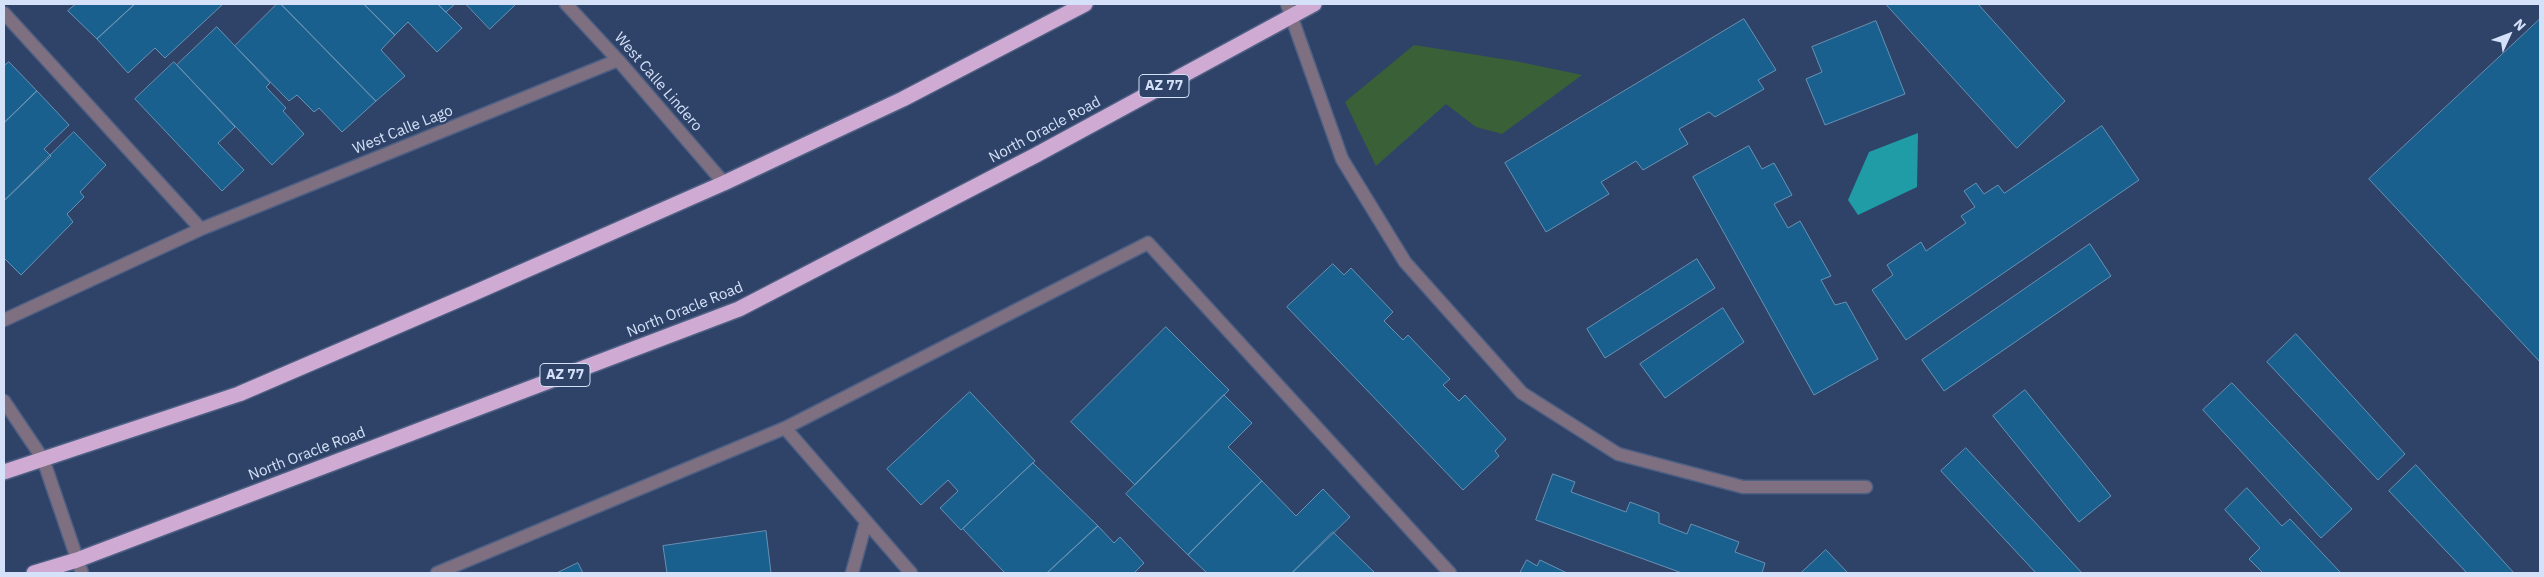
<!DOCTYPE html>
<style>
body{margin:0}
#map{position:relative;width:2544px;height:577px;overflow:hidden;background:#2f4369;font-family:"IBM Plex Sans",sans-serif}
canvas{display:block}
.frame{position:absolute;inset:0;border:5px solid #d4e1f8;pointer-events:none}
.north{position:absolute;left:2484px;top:10px;width:50px;height:50px;-webkit-text-stroke:4px #2f4369;paint-order:stroke;rotate:47deg;font-size:14px;font-weight:700;line-height:20px;text-align:center;color:#d4e1f8}
.north::after{content:'';display:block;margin:auto;width:18px;height:22px;background:#d4e1f8;clip-path:polygon(50% 0,100% 100%,50% 72%,0 100%)}
</style>
<div id="map">
<canvas width="2544" height="577"></canvas>
<div class="frame"></div>
<div class="north">N</div>
</div>
<script>
const context = document.querySelector('canvas').getContext('2d');
context.lineJoin = 'round';
function fillPath(path, color) {
  context.fillStyle = color;
  context.fill(path, 'evenodd');
}
function strokePath(path, color, width, dash) {
  context.strokeStyle = color;
  context.lineWidth = width;
  context.lineCap = dash ? 'butt' : 'round';
  context.setLineDash(dash || []);
  context.stroke(path);
}
function label(font, color, halo, rows, align = 'center') {
  context.font = font + ' "IBM Plex Sans",sans-serif';
  context.lineWidth = 4.5;
  context.setLineDash([]);
  context.textBaseline = 'middle';
  context.strokeStyle = halo;
  context.fillStyle = color;
  for (const [text, x, y, turn = 0] of rows) {
    context.save();
    context.translate(x, y);
    context.rotate((+turn || 0) * Math.PI / 180);
    context.textAlign = isNaN(turn) ? turn : align;
    if (halo) context.strokeText(text, 0, 0);
    context.fillText(text, 0, 0);
    context.restore();
  }
}
const green = new Path2D(`
 M1414,45l101,16 67,14 -80,59 -26,-7 -30,-23 -70,62 -31,-64z`);
const water = new Path2D(`
 M1918,133l-1,54 -59,28 -10,-15 21,-48z`);
const building = new Path2D(`
 M76,4h59l-38,35 -29,-28z
 M135,4h88l-58,54 -10,-10 -27,25 -31,-34z
 M277,4h4l95,97 -34,31 -23,-24 -5,4 -17,-17 -8,6 -54,-55z
 M281,4h83l31,31 -14,15 24,26 -29,25z
 M364,4h74l24,24 -25,24 -29,-30 -13,13z
 M438,4h17l-9,8z
 M466,4h50l-26,25z
 M1886,4h92l87,97 -48,47z
 M1744,19l32,51 -18,10 6,9 -49,28 -6,-5 -30,17 9,15 -45,26 -7,-9 -35,21 8,12 -63,38 -41,-69z
 M2540,19v343l-171,-183z
 M1876,21l29,73 -80,31 -19,-46 16,-7 -10,-25z
 M217,27l53,56 -4,4 20,21 -3,3 21,23 -32,31 -95,-100z
 M9,62l28,29 -33,32v-57z
 M174,62l61,65 -17,16 26,27 -22,21 -87,-92z
 M37,91l32,34 -25,24 7,7 -47,45v-78z
 M2102,126l37,54 -233,160 -34,-50 21,-15 -6,-10 34,-23 5,9 40,-28 -5,-7 14,-9 -11,-16 12,-8 8,11 14,-9 6,8z
 M74,132l32,33 -26,27 4,5 -17,17 6,8 -52,53 -17,-17v-57z
 M1749,146l13,23 12,-6 18,32 -18,9 14,24 12,-7 31,55 -10,4 14,25 11,-3 32,57 -64,36 -121,-218z
 M2090,244l21,32 -167,115 -22,-31z
 M1697,259l18,29 -110,70 -18,-29z
 M1333,264l11,11 7,-7 42,44 -9,9 19,19 5,-5 42,44 -7,6 16,16 6,-6 41,44 -11,12 4,5 -36,34 -176,-183z
 M1723,308l21,34 -79,56 -25,-34z
 M1166,327l63,63 -94,95 -64,-63z
 M2296,334l109,120 -27,26 -111,-118z
 M2232,383l120,126 -31,29 -118,-128z
 M2025,390l86,106 -32,26 -86,-106z
 M970,392l65,69 -74,69 -21,-22 18,-17 -10,-11 -27,25 -34,-36z
 M1224,395l28,28 -24,24 34,34 -74,74 -62,-61z
 M1966,448l116,125h-46l-95,-102z
 M1033,463l65,63 -51,47h-42l-42,-44z
 M2416,465l98,108h-47l-78,-82z
 M1553,474l22,8 -4,10 55,20 4,-10 29,11v10l28,11 4,-10 48,18 -4,10 30,11 -3,10h-80l-146,-53z
 M1262,481l34,35 27,-27 27,28 -58,56h-85l-19,-18z
 M2247,488l35,38 8,-7 51,54h-78l-14,-14 11,-11 -35,-38z
 M1098,526l16,17 6,-6 24,26 -9,9 2,1h-90z
 M766,531l5,42h-104l-4,-27z
 M1333,532l42,41h-83z
 M1826,550l22,23h-47z
 M1527,560l10,6 3,-6 27,13h-47z
 M578,563l5,10h-26z`);
const minor = new Path2D(`
 M566,4l52,56 106,123
 M1287,4l55,155 63,103 117,131 96,61 125,33h123
 M4,13l197,216
 M4,320l197,-91 417,-169
 M4,401l39,58 39,114
 M785,428l126,145
 M437,573l348,-145 363,-185 302,330
 M852,573l14,-51`);
const highway = new Path2D(`
 M4,472l235,-78 235,-101 250,-110 179,-84 182,-95
 M34,573l43,-13 662,-251 297,-154 278,-151`);
const shields = [
 [1164,86,50],
 [565,375,50]
];
const shieldNames = [
 ["AZ 77",1164,86],
 ["AZ 77",565,375]
];
const streetNames = [
 ["West Calle Lindero",658,82,49],
 ["West Calle Lago",403,130,-22],
 ["North Oracle Road",1045,130,-28],
 ["North Oracle Road",685,310,-22],
 ["North Oracle Road",307,454,-21]
];
fillPath(green, '#3a6037');
fillPath(water, '#1f9ca5');
fillPath(building, '#19608f');
strokePath(building, '#6792b4', 1);
strokePath(minor, '#4d5f83', 15);
strokePath(highway, '#4d5f83', 18);
strokePath(minor, '#7f7081', 12);
strokePath(highway, '#cfaad3', 15);
for (const [x, y, w] of shields) {
  const box = new Path2D();
  box.roundRect(x - w / 2, y - 11.5, w, 23, 4);
  context.fillStyle = '#2f4369';
  context.fill(box);
  strokePath(box, '#d4e1f8', 1);
}
label('bold 14px', '#d4e1f8', null, shieldNames);
label('15px', '#d4e1f8', '#2f4369', streetNames);
</script>
